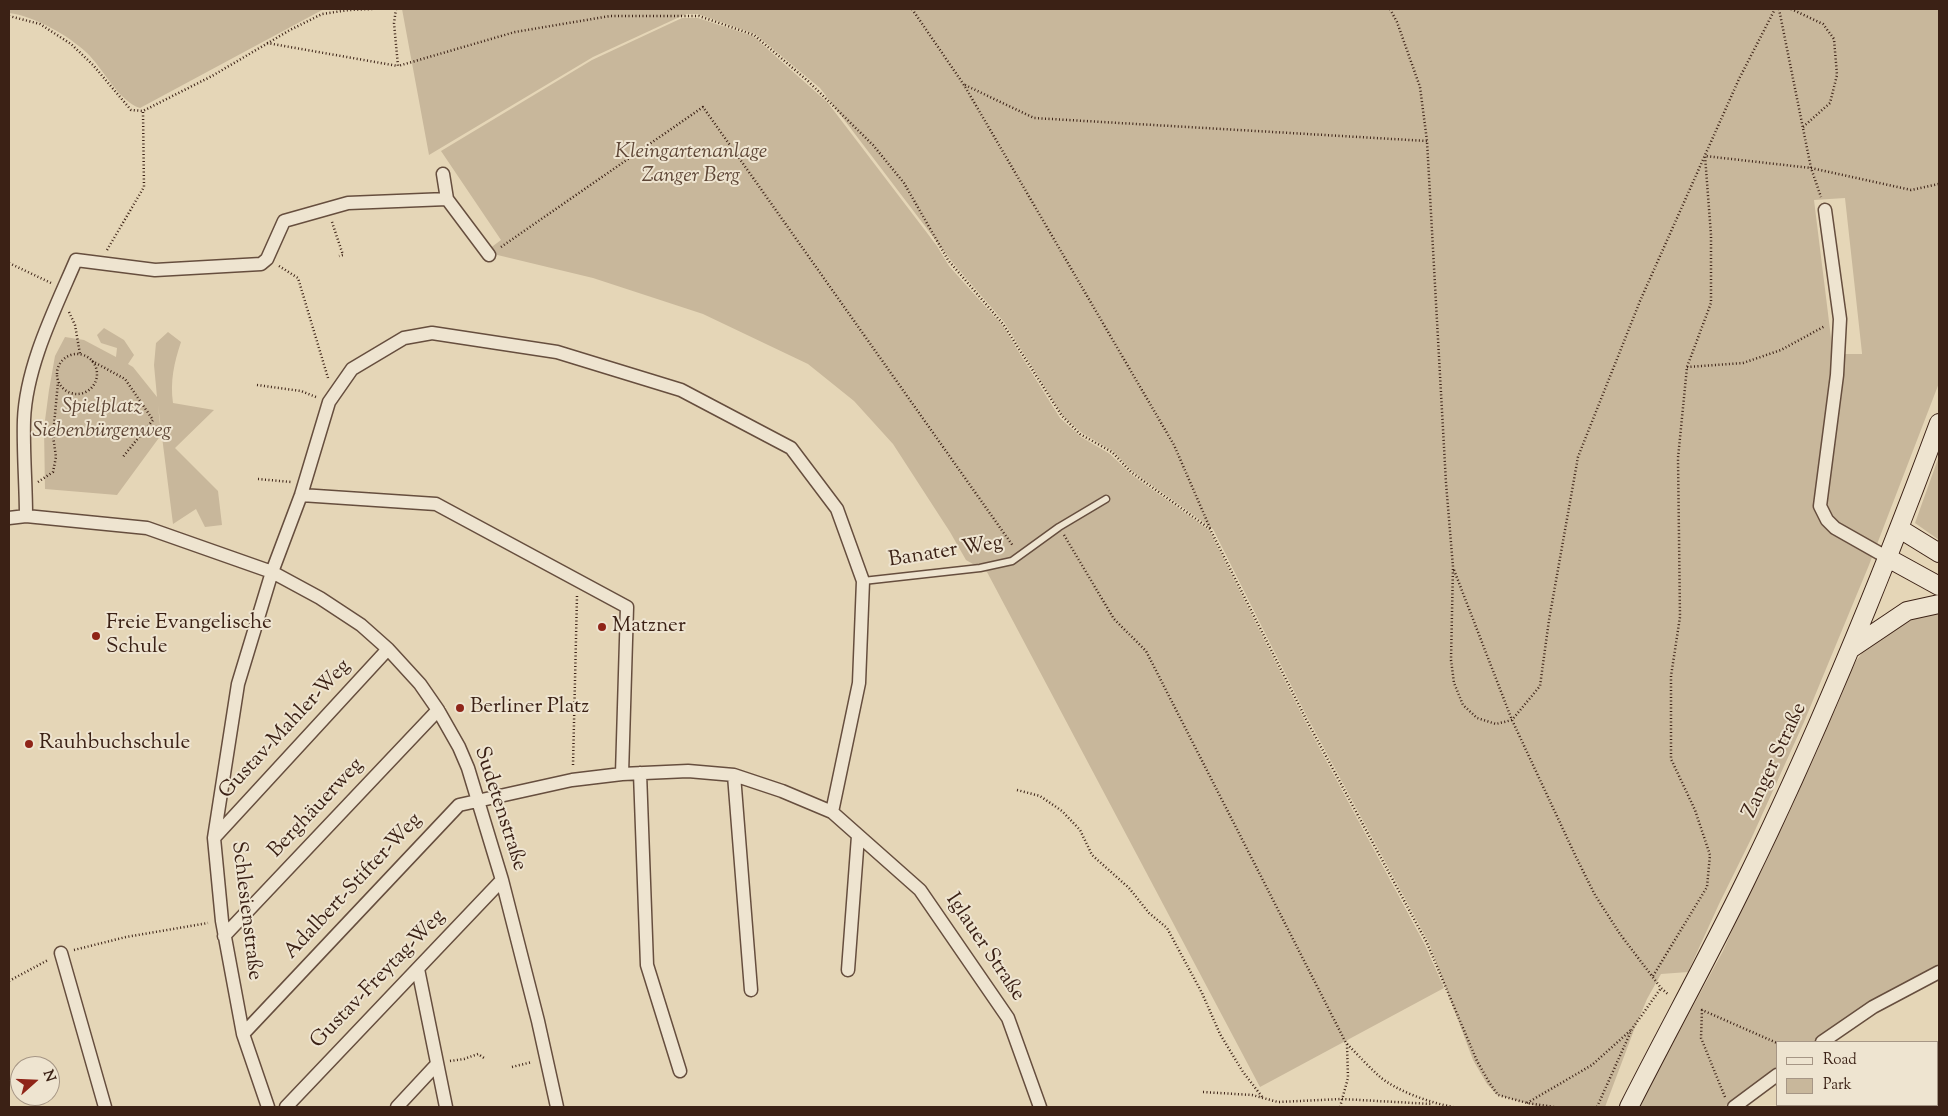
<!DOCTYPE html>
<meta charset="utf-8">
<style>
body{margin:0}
#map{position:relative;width:1948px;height:1116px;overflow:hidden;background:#e5d6b7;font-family:"Sorts Mill Goudy",serif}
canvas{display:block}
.frame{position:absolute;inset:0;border:10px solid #3b2115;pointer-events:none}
.legend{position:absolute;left:1776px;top:1041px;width:162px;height:65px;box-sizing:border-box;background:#eee4d0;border:1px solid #a69685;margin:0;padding:6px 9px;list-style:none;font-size:15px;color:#3b2115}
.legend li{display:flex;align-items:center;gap:10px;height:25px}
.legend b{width:25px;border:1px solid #a69685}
.north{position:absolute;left:10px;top:1056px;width:50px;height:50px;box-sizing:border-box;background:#eee4d0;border:1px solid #a69685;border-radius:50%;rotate:70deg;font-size:14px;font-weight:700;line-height:20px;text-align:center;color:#3b2115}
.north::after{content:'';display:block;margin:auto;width:18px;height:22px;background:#8f2418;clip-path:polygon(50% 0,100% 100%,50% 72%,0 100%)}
</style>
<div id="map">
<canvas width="1948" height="1116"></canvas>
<div class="frame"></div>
<ul class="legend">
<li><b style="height:6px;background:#eee4d0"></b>Road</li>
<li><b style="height:14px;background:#c8b79b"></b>Park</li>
</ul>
<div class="north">N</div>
</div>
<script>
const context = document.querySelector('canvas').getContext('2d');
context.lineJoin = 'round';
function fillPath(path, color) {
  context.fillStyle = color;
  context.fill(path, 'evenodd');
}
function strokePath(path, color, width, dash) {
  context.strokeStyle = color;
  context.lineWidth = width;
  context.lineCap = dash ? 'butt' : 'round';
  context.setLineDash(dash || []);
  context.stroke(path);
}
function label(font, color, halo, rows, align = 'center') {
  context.font = font + ' "Sorts Mill Goudy",serif';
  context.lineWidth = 4;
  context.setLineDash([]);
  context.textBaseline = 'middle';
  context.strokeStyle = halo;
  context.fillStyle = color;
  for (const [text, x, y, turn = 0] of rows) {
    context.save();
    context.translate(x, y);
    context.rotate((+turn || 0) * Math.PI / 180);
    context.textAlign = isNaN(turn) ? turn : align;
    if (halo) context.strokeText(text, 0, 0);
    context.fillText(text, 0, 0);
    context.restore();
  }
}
const green = new Path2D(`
 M9,9h315l-184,99c-22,-7 -37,-40 -53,-55 -19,-18 -53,-37 -78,-40z
 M402,9h1537v374l-70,182 -65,157 -52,115 -33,67 -31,68 -27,2 -14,25 -13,31 -29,77h-65l-43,-12 -10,-11 -14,-24 -44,-117 -124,-230 -92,-184 -81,-58 -19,-20 -31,-18 -19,-17 -59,-94 -51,-59 -133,-175 -65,-54 -57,-20h-12l-93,43 -164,98zM1845,198l17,155v1h-29l-19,-154z
 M682,18h16l55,18 75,67 109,143 12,20 53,59 58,93 21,19 29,17 22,21 77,55 97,193 119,222 19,43 -184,99 -273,-515 -21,-12 -16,-28 -57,-88 -39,-43 -46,-37 -105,-50 -110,-36 -108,-26 16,-12 -60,-89 151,-91z
 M104,328l20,12 10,15 -6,9 5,3 24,30 -3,-32 2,-22 12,-11 13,10c-7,21 -11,39 -8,61l41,7 -39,38 43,43 4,34 -17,2 -9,-18 -23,15 -15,-119 3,30 -44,60 -72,-6 -1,-61 5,-38 6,-34 10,-19 19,3 32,17 1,-9 -16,-5 -4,-8z
 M1939,456v84l-24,-17z
 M1932,613l7,1v356l-67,36 -56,36h-39v26l-35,24 -18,15h-86l85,-156 71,-162 62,-128 18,-24 33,-18z`);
const path = new Path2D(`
 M396,9l-2,14 4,43 117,-34 95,-16h89l55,19 54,46 65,64 31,38 44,77 55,64 59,92 18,18 32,18 19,20 79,57 97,192 120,222 50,118 12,21 9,13 29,8 27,4
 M912,9l52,76 210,360 36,83
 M1390,9l7,13 23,65 7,54 19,342 7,84 -2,93 3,23 9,22 14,13 19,6 16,-4 28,-34 9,-66 29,-163 62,-156 99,-222 36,-70
 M1779,9l32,159 10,29
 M1791,9l32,15 11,15 3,36 -7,28 -27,24
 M9,16l31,8 31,20 22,21 38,45 12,1 69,-35 78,-46 32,-16 27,-4 24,-1
 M267,43l131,23
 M965,85l69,33 393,23
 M332,222l11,33 -4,1
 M501,247l202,-140 310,439
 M107,250l37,-63 -1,-76
 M9,263l42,20
 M279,266l19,12 30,100
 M69,312l6,13 5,29
 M57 374a20 20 0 1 1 40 0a20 20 0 1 1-40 0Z
 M92,361l33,18 28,41 -31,38
 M1687,367l56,-4 38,-13 44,-24
 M257,385l44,6 15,6
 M258,479l33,3
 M38,482l15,-10 3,-15 -3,-21 5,-54
 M1064,535l50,84 32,32 200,392c11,11 22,23 33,33 17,15 52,27 74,31
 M1454,570l58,150 64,137 19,38 25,39 41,54 8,7
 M573,765l4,-169
 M1017,790l23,6 22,15 18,19 12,25 37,33 20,25 18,15 35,65 18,41 23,38 20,26
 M74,950l52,-13 82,-14
 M1653,976l54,-89 3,-32 -15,-45 -24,-51v-83l9,-59 -2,-159 9,-91 24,-64v-68l-6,-79 106,12 100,22 28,-6
 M9,981l39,-21
 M1937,1053h2
 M450,1061l14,-2 14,-5 6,4
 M512,1067l20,-5
 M1937,1082l2,5
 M1203,1092l49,3 26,7 64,-3 90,5
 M1725,1097l-24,-59 1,-28 75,33
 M1527,1103l65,-38 39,-35
 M1340,1107l8,-29 -1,-34
 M1597,1107l35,-78 29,-41
 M1814,1107l4,-2
 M1859,1107l3,-2`);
const lane = new Path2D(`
 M863,581l117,-13 32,-7 47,-34 47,-28`);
const street = new Path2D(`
 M443,174l4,25
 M1825,210l15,109 -3,56 -17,131 7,14 8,8 53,30
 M301,495l135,9 191,103 -5,167
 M26,516c0,-32 -3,-65 -2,-96 2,-54 31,-111 52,-160l79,10 106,-6 6,-5 17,-38 64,-18 99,-4 42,56
 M9,518l17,-2 121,12 125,44 48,26 41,27 27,24 32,35 18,26 21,37 9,21 34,112 36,141 19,86
 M640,773l7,192 33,106
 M734,775l17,215
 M214,838l174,-189
 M224,936l214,-226
 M61,953l44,154
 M418,969l28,138
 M848,970l10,-134
 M243,1034l216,-229 113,-25 50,-6 66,-3 46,4 48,16 50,21 88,78 88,128 32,89
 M1822,1042l51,-35 66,-35
 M268,1107l-25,-73 -21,-113 -8,-83 24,-154 34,-112 29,-77 28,-93 23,-33 52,-31 28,-5 125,19 124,38 110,58 46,61 26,72 -4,102 -27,129
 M286,1107l216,-227
 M397,1107l40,-43
 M1734,1107l43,-32`);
const secondary = new Path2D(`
 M1900,529l39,24
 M1888,558l51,28
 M1852,648l55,-37 32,-7
 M1629,1107c38,-75 79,-149 116,-225 73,-149 136,-303 194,-459`);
const markers = [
 [602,627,5,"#8f2418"],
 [96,636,5,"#8f2418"],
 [460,708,5,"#8f2418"],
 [29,744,5,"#8f2418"]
];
const parkNames = [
 ["Kleingartenanlage",691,153],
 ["Zanger Berg",691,177],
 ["Spielplatz",102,408],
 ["Siebenbürgenweg",102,432]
];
const streetNames = [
 ["Banater Weg",946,553,-9],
 ["Gustav-Mahler-Weg",286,730,-47],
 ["Zanger Straße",1776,761,-65],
 ["Berghäuerweg",317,809,-47],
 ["Sudetenstraße",499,809,72],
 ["Adalbert-Stifter-Weg",354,887,-47],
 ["Schlesienstraße",245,911,83],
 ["Iglauer Straße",984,948,56],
 ["Gustav-Freytag-Weg",379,980,-46]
];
const poiNames = [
 ["Freie Evangelische",106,624],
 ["Schule",106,648],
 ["Matzner",612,627],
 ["Berliner Platz",470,708],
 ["Rauhbuchschule",39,744]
];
fillPath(green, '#c8b79b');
strokePath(lane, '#664e3e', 9);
strokePath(street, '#664e3e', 15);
strokePath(secondary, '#3b2115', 20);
strokePath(path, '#3b2115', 2.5, [1, 2.5]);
strokePath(lane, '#eee4d0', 6);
strokePath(street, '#eee4d0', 12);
strokePath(secondary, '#eee4d0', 18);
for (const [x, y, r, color] of markers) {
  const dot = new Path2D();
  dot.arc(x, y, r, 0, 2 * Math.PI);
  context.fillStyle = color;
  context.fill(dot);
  strokePath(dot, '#eee4d0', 2);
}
label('italic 21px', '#5e4636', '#eee4d0', parkNames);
label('21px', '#3b2115', '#eee4d0', streetNames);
label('21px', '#3b2115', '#eee4d0', poiNames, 'left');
</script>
